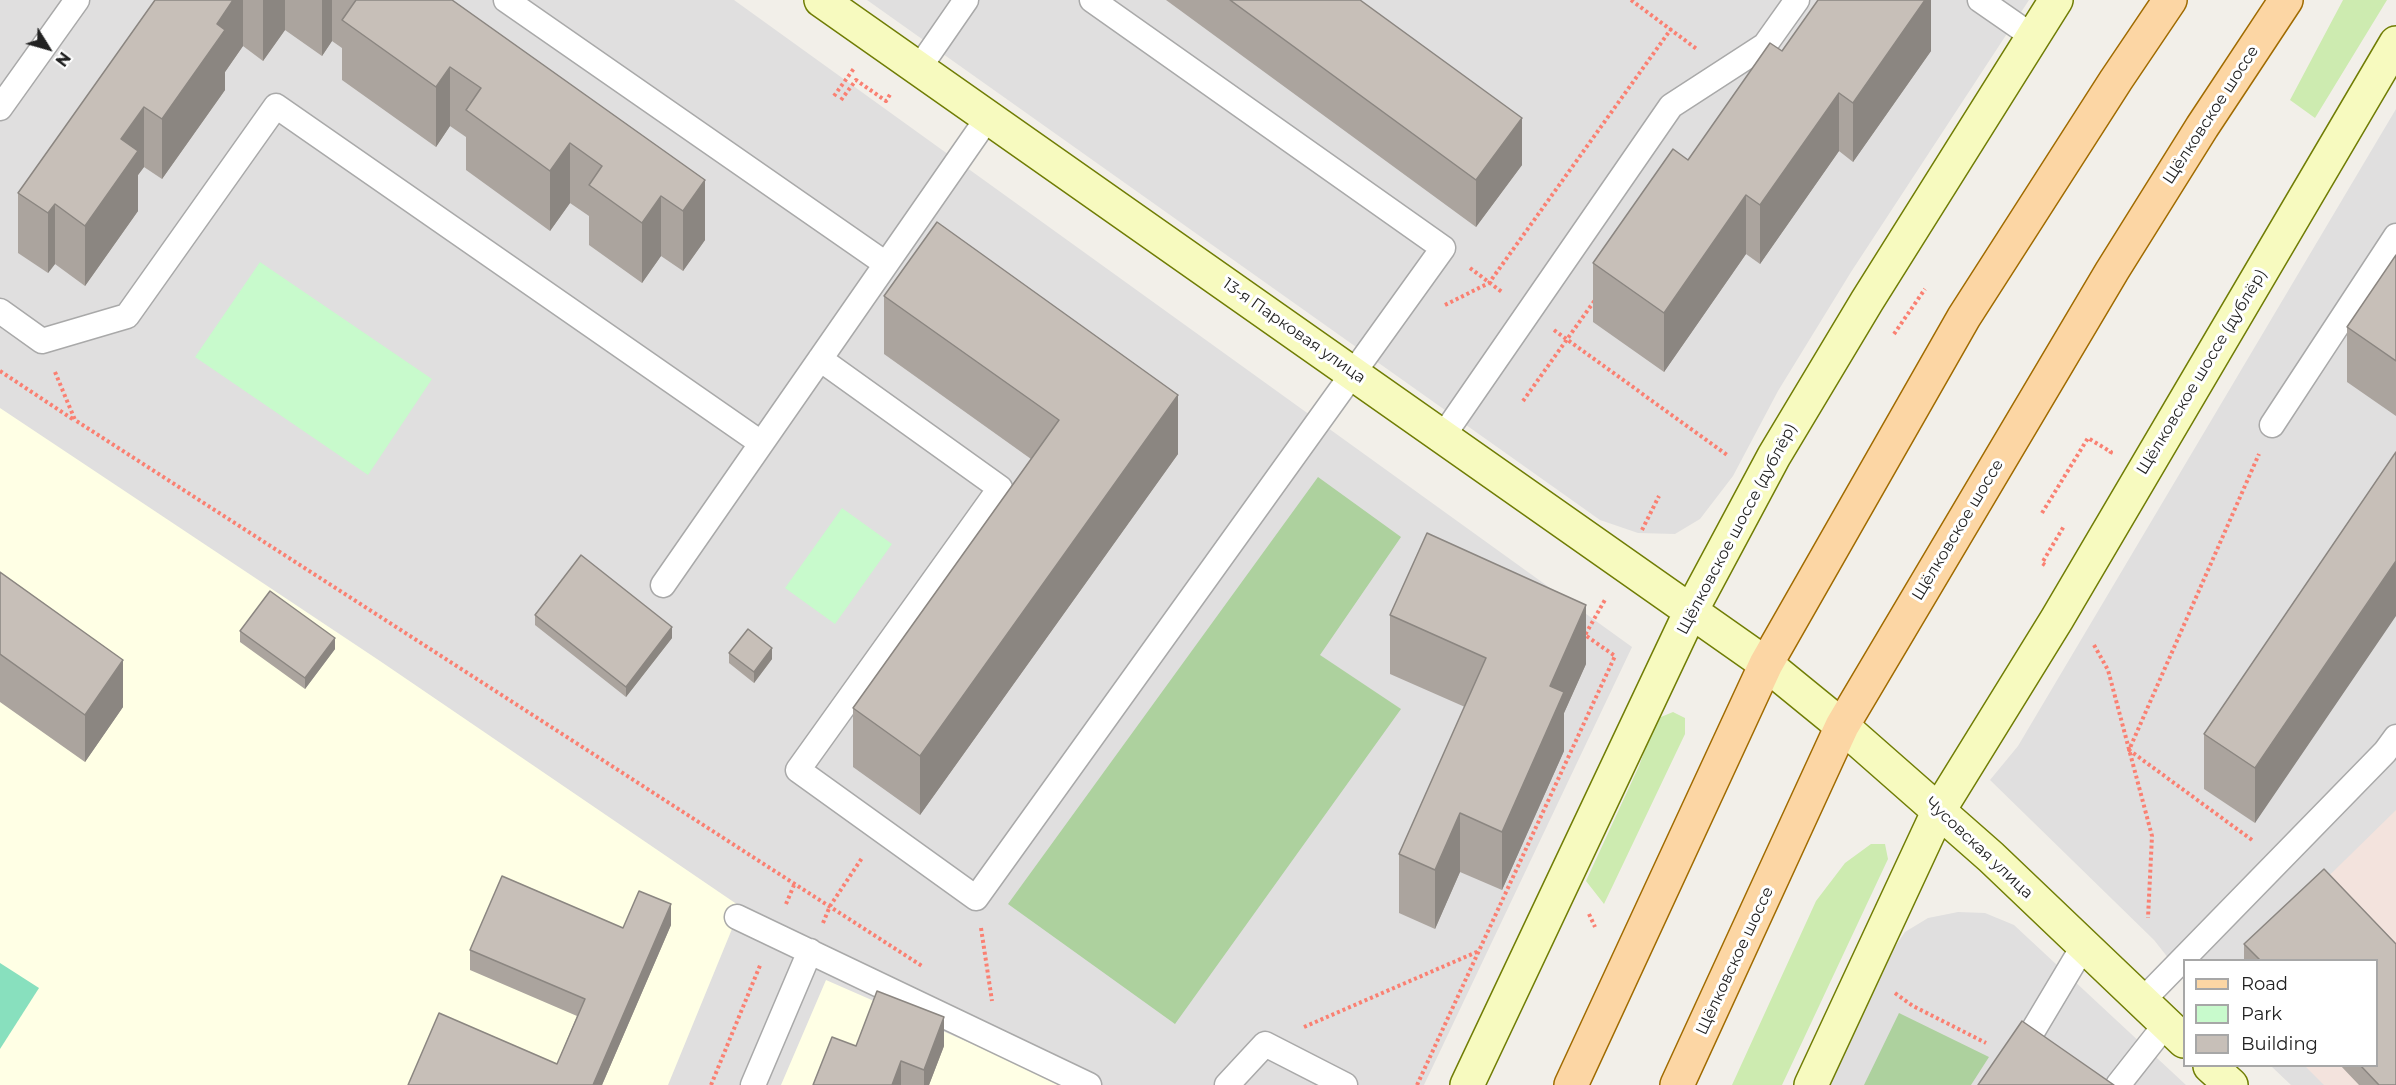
<!DOCTYPE html>
<meta charset="utf-8">
<style>
body{margin:0}
#map{position:relative;width:2396px;height:1085px;overflow:hidden;background:#f2efe9;font-family:Montserrat,sans-serif}
canvas{display:block}
.legend{position:absolute;left:2183px;top:959px;width:195px;height:108px;box-sizing:border-box;background:#fff;border:2px solid #a7a7a7;margin:0;padding:8px 10px;list-style:none;font-size:18px;color:#222}
.legend li{display:flex;align-items:center;gap:12px;height:30px}
.legend b{width:30px;border:2px solid #a7a7a7}
.north{position:absolute;left:18px;top:18px;width:60px;height:60px;-webkit-text-stroke:4px #fff;paint-order:stroke;rotate:127deg;font-size:16px;font-weight:700;line-height:24px;text-align:center;color:#222}
.north::after{content:'';display:block;margin:auto;width:21px;height:27px;background:#222;clip-path:polygon(50% 0,100% 100%,50% 72%,0 100%)}
</style>
<div id="map">
<canvas width="2396" height="1085"></canvas>
<ul class="legend">
<li><b style="height:8px;background:#fcd6a4"></b>Road</li>
<li><b style="height:16px;background:#c8facc"></b>Park</li>
<li><b style="height:16px;background:#c7bfb8"></b>Building</li>
</ul>
<div class="north">N</div>
</div>
<script>
const context = document.querySelector('canvas').getContext('2d');
context.lineJoin = 'round';
function fillPath(path, color) {
  context.fillStyle = color;
  context.fill(path, 'evenodd');
}
function strokePath(path, color, width, dash) {
  context.strokeStyle = color;
  context.lineWidth = width;
  context.lineCap = dash ? 'butt' : 'round';
  context.setLineDash(dash || []);
  context.stroke(path);
}
function label(font, color, halo, rows, align = 'center') {
  context.font = font + ' Montserrat,sans-serif';
  context.lineWidth = 6;
  context.setLineDash([]);
  context.textBaseline = 'middle';
  context.strokeStyle = halo;
  context.fillStyle = color;
  for (const [text, x, y, turn = 0] of rows) {
    context.save();
    context.translate(x, y);
    context.rotate((+turn || 0) * Math.PI / 180);
    context.textAlign = isNaN(turn) ? turn : align;
    if (halo) context.strokeText(text, 0, 0);
    context.fillText(text, 0, 0);
    context.restore();
  }
}
const residential = new Path2D(`
 M0,0h734l898,647 -208,438h-1424z
 M867,0h1162l-178,272 -73,119 -45,85 -33,43 -25,15 -37,-1 -38,-13z
 M2396,109v976h-105l-20,-19h105v-106h-192v18l-30,-38 -164,-160 28,-34z
 M1958,912l27,1 29,12 172,160h-361l57,-119 23,-34 23,-14z`);
const education = new Path2D(`
 M0,408l380,253 361,246 -73,178h-668z
 M826,980l240,105h-285z`);
const military = new Path2D(`
 M2396,810v275h-72l-19,-19h71v-106h-133z`);
const grass = new Path2D(`
 M2343,0h44l-72,118 -25,-18z
 M1673,712l12,6v16l-81,170 -18,-23 53,-115 17,-47z
 M1871,844h14l3,15 -106,226h-50l84,-184 29,-38z`);
const forest = new Path2D(`
 M1318,477l83,60 -81,118 81,54 -226,315 -167,-120z
 M1899,1013l90,44 -18,28h-107z`);
const park = new Path2D(`
 M260,262l172,117 -64,96 -173,-118z
 M842,508l50,36 -57,80 -50,-36z`);
const pitch = new Path2D(`
 M0,963l39,25 -39,61z`);
const path = new Path2D(`
 M1631,0l67,50
 M834,96l21,-29
 M841,100l15,-20 30,21 5,-8
 M1470,268l32,24
 M1445,305l44,-22 182,-254
 M1554,330l173,125
 M1894,334l31,-45
 M0,371l74,49
 M55,372l20,48 847,546
 M1523,401l72,-101
 M2042,513l46,-75 23,14 -1,2
 M1642,530l17,-34
 M2045,565l-3,-2 22,-37
 M2094,645l14,25 44,166 -4,82
 M2252,840l-123,-90 130,-296
 M786,904l8,-19
 M1589,914l6,13
 M823,923l7,-17 32,-48
 M981,928l11,73
 M1895,993l18,13 73,37
 M1304,1027l175,-76
 M711,1085l50,-122
 M1417,1085l198,-429 -30,-21 21,-37`);
const lane = new Path2D(`
 M506,0l380,264
 M1980,0l52,36
 M919,68l47,-68
 M0,108l77,-108
 M0,311l42,30 85,-25 149,-210 485,337
 M820,359l180,129 -202,282 178,128 467,-650 -351,-248
 M2272,425l124,-189
 M1443,436l228,-330 94,-61 32,-45
 M663,585l326,-469
 M737,917l352,168
 M2142,1001l243,-249 11,-15
 M753,1085l57,-134
 M1227,1085l38,-41 80,41
 M1998,1085l18,-26 68,-114
 M2118,1085l48,-61`);
const secondary = new Path2D(`
 M821,0l945,664 76,62 149,131 193,184
 M2210,1066l21,19
 M1467,1085l224,-474 83,-155 93,-155 189,-301
 M1811,1085l128,-275 118,-191 339,-576`);
const primary = new Path2D(`
 M1571,1085l195,-421 198,-347 152,-237 54,-80
 M1677,1085l165,-359 270,-455 90,-144 84,-127`);
const wall = new Path2D(`
 M155,0h297l253,180v60l-22,31 -22,-15 -19,27 -53,-38v-29l-19,-13 -20,28 -84,-61v-33l-16,-11 -14,21 -94,-67v-32l-10,-7 -10,15 -37,-26 -22,31 -20,-15 -18,26v18l-63,89 -18,-12 -6,8v36l-53,75 -30,-22 -7,9 -30,-20v-60z
 M1166,0h194l162,165 -46,62z
 M1931,0v51l-78,111 -14,-11 -79,113 -14,-10 -82,118 -71,-50v-59l95,-103 94,-109z
 M2396,255v161l-49,-34v-55z
 M884,296l294,158 -258,361 -67,-48v-59l178,-249 -147,-105z
 M2396,452l-141,371 -51,-34v-55z
 M0,572l123,135 -38,55 -85,-60z
 M535,615l137,23 -46,59 -91,-72z
 M1390,615l196,49 -22,49v38l-62,139 -42,-18 -25,57 -36,-16v-59l66,-147 -75,-33z
 M240,631l95,18 -30,40 -65,-47z
 M729,653l43,6 -18,24 -25,-20z
 M2324,869l72,75v141h-37l-19,-20h36v-105h-132v-16z
 M671,925l-69,160h-194l149,-21 20,-48 -107,-46v-20l153,-22z
 M856,1046h88l-15,39h-116z`);
const shadedWall = new Path2D(`
 M233,0h10v46l-18,26v18l-63,89v-60l55,-95z
 M263,0h22v30l-22,31z
 M322,0h10v41l-10,15z
 M1925,0h6v51l-78,111v-59z
 M450,67v59l-14,21v-60z
 M1839,93v58l-79,113v-59z
 M144,107v60l-6,8v36l-53,75v-60l36,-87z
 M1522,118v47l-46,62v-47z
 M570,143v60l-20,28v-60z
 M705,180v60l-22,31v-60z
 M1746,195v59l-82,118v-59z
 M661,196v60l-19,27v-60z
 M55,204v60l-7,9v-60z
 M1178,395v59l-258,361v-59z
 M2396,561v55l-141,207v-55z
 M1586,605v59l-22,49v38l-62,139v-58l48,-146z
 M672,627v11l-46,59v-10z
 M335,638v11l-30,40v-11z
 M772,648v11l-18,24v-11z
 M123,660v47l-38,55v-47z
 M1460,813v59l-25,57v-59z
 M671,904v21l-69,160h-9z
 M944,1017v29l-15,39h-5v-15z
 M901,1061v24h-9z`);
const building = new Path2D(`
 M155,0h78l-16,24 8,6 -63,89 -18,-12 -23,32 17,12 -53,75 -30,-22 -7,9 -30,-20z
 M356,0h96l253,180 -22,31 -22,-15 -19,27 -53,-38 13,-19 -32,-23 -20,28 -84,-61 15,-22 -31,-21 -14,20 -94,-67z
 M1230,0h130l162,118 -46,62z
 M1818,0h107l-72,103 -14,-10 -79,112 -14,-10 -82,118 -71,-50 80,-114 15,11 82,-117 12,8z
 M937,222l241,173 -258,361 -67,-48 206,-288 -175,-124z
 M2396,255v106l-49,-34z
 M2396,452v109l-141,207 -51,-34z
 M1427,533l159,72 -36,81 14,6 -62,140 -42,-19 -25,57 -36,-16 87,-196 -96,-43z
 M581,555l91,72 -46,60 -91,-72z
 M0,572l123,88 -38,55 -85,-61z
 M270,591l65,47 -30,40 -65,-47z
 M748,629l24,19 -18,24 -25,-19z
 M2324,869l72,75v141h-17l-19,-20h16v-105h-116l-16,-16z
 M502,876l121,52 16,-37 32,13 -78,181h-185l31,-72 118,51 28,-65 -115,-49z
 M877,991l67,26 -20,53 -23,-9 -9,24h-79l19,-48 24,9z
 M2022,1021l92,64h-136z`);
const streetNames = [
 ["Щёлковское шоссе",2211,115,-57],
 ["13-я Парковая улица",1294,331,35],
 ["Щёлковское шоссе (дублёр)",2202,372,-59],
 ["Щёлковское шоссе (дублёр)",1737,529,-62],
 ["Щёлковское шоссе",1958,530,-59],
 ["Чусовская улица",1979,848,43],
 ["Щёлковское шоссе",1735,961,-65]
];
fillPath(residential, '#e0dfdf');
fillPath(education, '#ffffe5');
fillPath(military, '#f3e3dd');
fillPath(grass, '#cdebb0');
fillPath(forest, '#add19e');
fillPath(park, '#c8facc');
fillPath(pitch, '#88e0be');
strokePath(lane, '#a9a9a9', 27);
strokePath(secondary, '#707d05', 36);
strokePath(primary, '#a06b00', 36);
strokePath(path, '#fa8072', 4, [3, 3]);
strokePath(lane, '#fff', 24);
strokePath(secondary, '#f7fabf', 33);
strokePath(primary, '#fcd6a4', 33);
fillPath(wall, '#aba49e');
fillPath(shadedWall, '#8b8681');
fillPath(building, '#c7bfb8');
strokePath(building, '#8b8681', 1.5);
label('16px', '#222', '#fff', streetNames);
</script>
